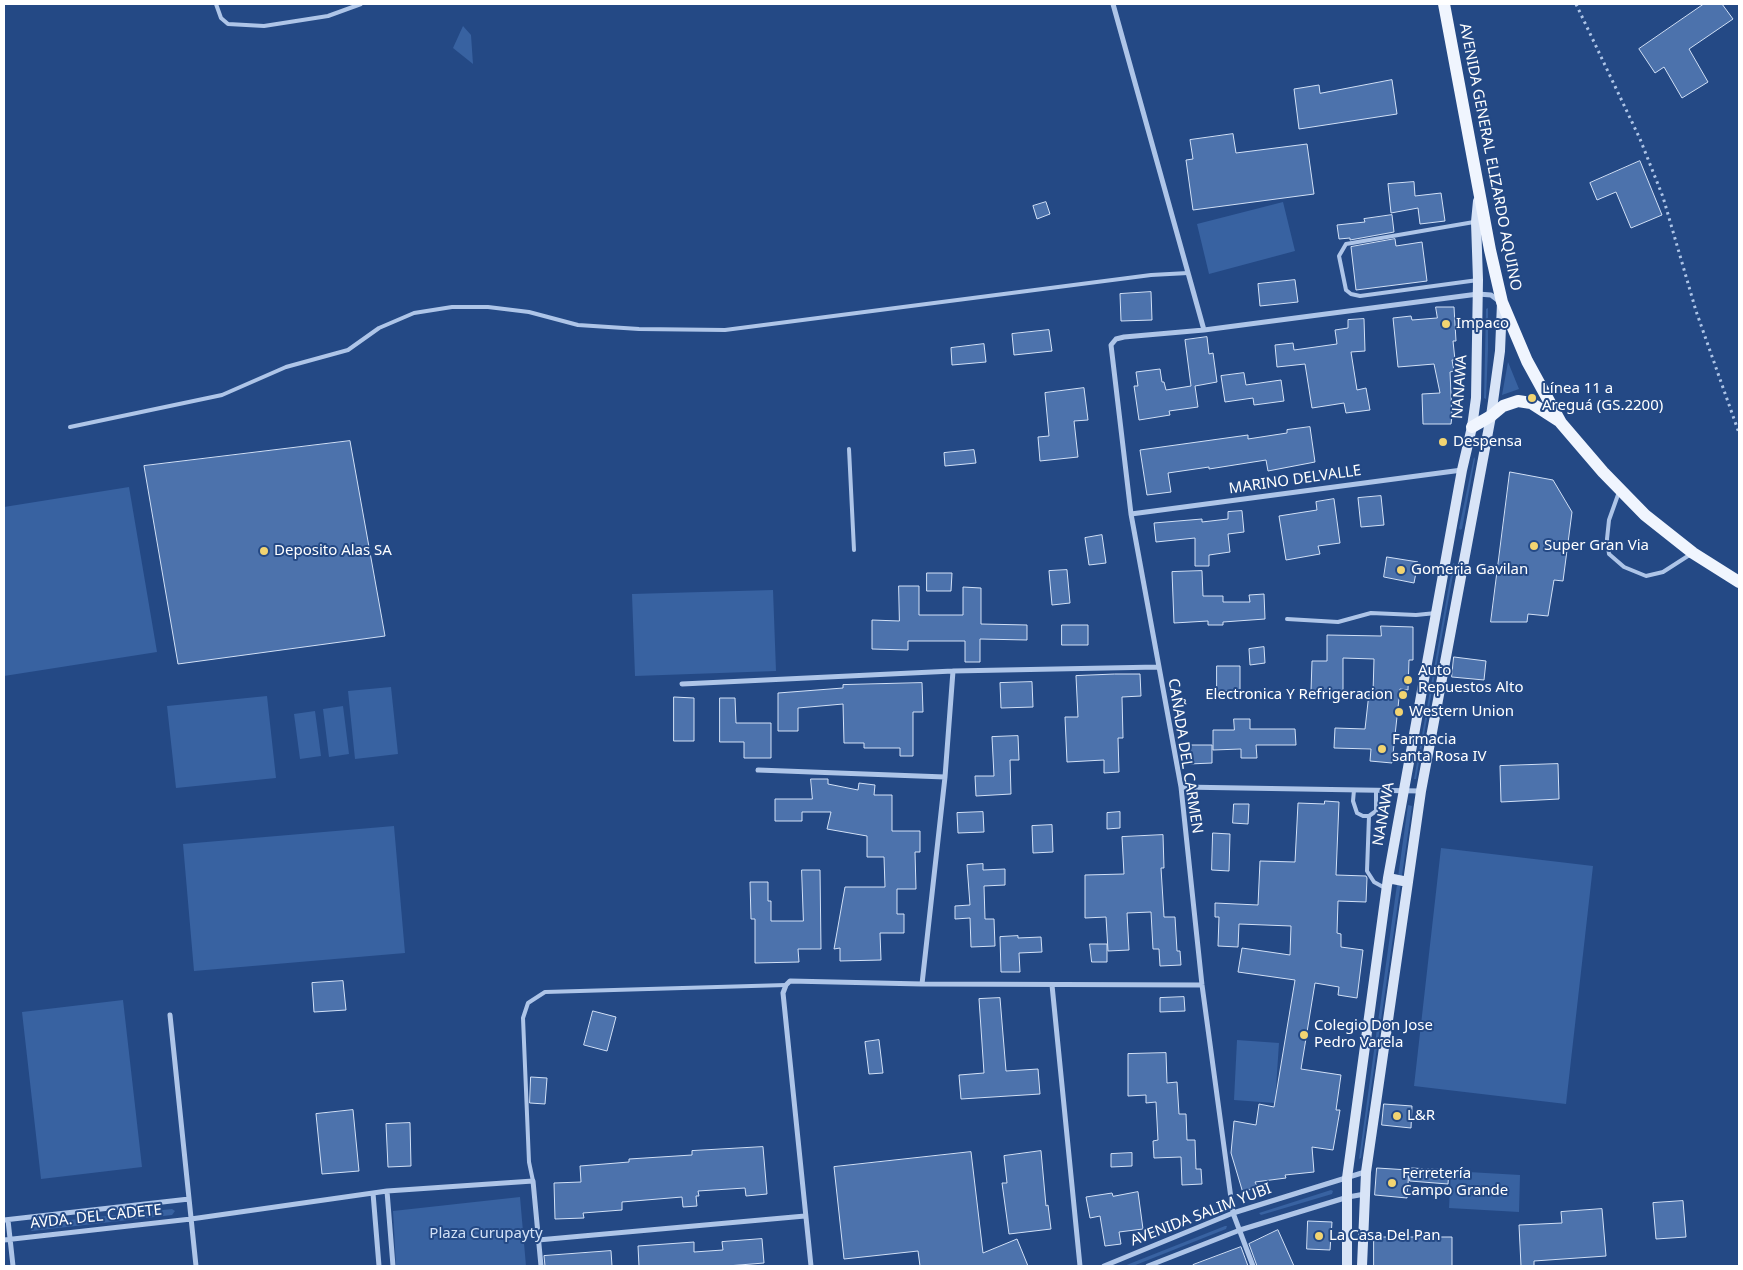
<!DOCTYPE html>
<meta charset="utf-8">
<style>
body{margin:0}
#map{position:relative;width:1743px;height:1270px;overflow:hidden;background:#244985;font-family:"Noto Sans",sans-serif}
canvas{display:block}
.frame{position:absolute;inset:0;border:5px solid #fff;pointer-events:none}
</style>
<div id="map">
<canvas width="1743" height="1270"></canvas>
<div class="frame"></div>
</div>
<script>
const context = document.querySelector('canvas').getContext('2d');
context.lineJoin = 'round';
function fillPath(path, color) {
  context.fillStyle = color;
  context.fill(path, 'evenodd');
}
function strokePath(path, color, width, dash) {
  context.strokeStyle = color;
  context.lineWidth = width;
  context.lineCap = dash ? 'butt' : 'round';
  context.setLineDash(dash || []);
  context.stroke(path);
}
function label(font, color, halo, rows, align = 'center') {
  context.font = font + ' "Noto Sans",sans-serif';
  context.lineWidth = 4;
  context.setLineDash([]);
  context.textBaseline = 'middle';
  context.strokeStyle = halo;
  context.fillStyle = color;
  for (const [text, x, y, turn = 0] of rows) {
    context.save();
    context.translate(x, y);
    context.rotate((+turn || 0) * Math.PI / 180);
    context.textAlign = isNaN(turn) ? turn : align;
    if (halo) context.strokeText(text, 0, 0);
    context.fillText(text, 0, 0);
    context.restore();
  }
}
const green = new Path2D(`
 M463,26l8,9 2,29 -20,-16z
 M1283,202l12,49 -86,23 -12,-50z
 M1488,308v41l-2,50 -2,-1 2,-89z
 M1508,362l11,27 -17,6z
 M1474,457l1,2 -13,70 -2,1 -1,-2z
 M129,487l28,165 -153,24v-169z
 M1453,563l2,1 -39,215h-2z
 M773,590l3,81 -141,5 -3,-82z
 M391,687l7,67 -43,5 -7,-68z
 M267,696l9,82 -100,10 -9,-82z
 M343,706l6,48 -20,3 -6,-48z
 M315,711l6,45 -21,3 -6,-45z
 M1408,805l4,1 -51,352 -2,1z
 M394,826l11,127 -211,18 -11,-127z
 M1441,848l152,18 -27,238 -152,-18z
 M123,1000l19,167 -101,12 -19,-167z
 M1237,1040l42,3 -4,60 -41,-3z
 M1451,1171l69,4 -1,37 -70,-4z
 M1331,1190l2,1 -1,3 -71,21 -2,-2z
 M520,1197l6,69h-130l-3,-55z
 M172,1209l3,2 -3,4 -140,16 -3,-2 3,-5z
 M1225,1226h2l-1,3 -93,37h-9z`);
const building = new Path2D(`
 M1704,4h18l11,15 -44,30 19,33 -26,16 -18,-31 -9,6 -16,-24z
 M1392,80l5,34 -98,15 -5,-40 25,-4 1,8z
 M1233,134l3,19 71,-9 7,50 -121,16 -7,-50 7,-1 -3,-19z
 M1640,161l22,54 -31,13 -15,-36 -19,8 -7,-17z
 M1414,182l1,14 26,-3 4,28 -25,3 -2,-16 -27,5 -3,-29z
 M1046,202l4,12 -13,5 -4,-13z
 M1392,215l2,17 -44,8v-2l-11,1 -2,-14 28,-3 -1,-3z
 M1395,239l1,7 26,-4 5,39 -71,9 -5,-43z
 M1295,280l3,22 -38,4 -2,-22z
 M1151,292l1,28 -31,1 -1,-27z
 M1436,307h18l2,34h-3l2,19h-3l2,11 -4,1 2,44 -1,8h-28l-1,-30 18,-1 -6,-29 -36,3 -5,-49 18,-2 1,4 25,-2z
 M1364,319l1,32 -14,1 6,38 9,-2 4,22 -24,3 -2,-10 -32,5 -7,-44 -28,3 -2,-22 18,-2 1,7 43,-6 -2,-14 13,-2v-8z
 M1049,330l3,21 -38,4 -2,-21z
 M1207,337l2,17 4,-1 4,29 -22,4 3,21 -29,4 1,4 -31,5 -5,-34h4l-2,-14 24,-3 2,13h2l2,8 25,-4 -6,-46z
 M984,344l2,18 -34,3 -1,-17z
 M1244,373l2,12 35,-5 3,21 -30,4 -1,-7 -28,4 -4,-26z
 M1084,388l4,32 -14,1 4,36 -38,4 -2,-24 11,-1 -4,-43z
 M1310,427l5,35 -47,9 -2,-11 -57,9v-2l-41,6 3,19 -24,3 -7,-45 108,-15v4l39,-6v-3z
 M350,441l35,195 -207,28 -34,-198z
 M974,450l2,13 -31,3 -1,-13z
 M1510,472l43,8 19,32 -9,69 -9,-1 -6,36 -20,-2 -1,8h-36z
 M1381,496l3,29 -23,2 -3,-29z
 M1334,499l6,44 -22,3 2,8 -34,6 -7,-44 38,-6 -1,-8z
 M1242,511l2,21 -16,2 2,18 -21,3v11h-14v-28l-39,4 -2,-19 48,-4v3l26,-3v-7z
 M1102,535l4,28 -17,2 -4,-27z
 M1387,557l31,5 -4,21 -30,-6z
 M1067,570l3,33 -18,2 -3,-34z
 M1202,571l1,25h20v6h27l-1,-7 15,-1 1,25 -42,3v3h-15v-4l-34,2 -2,-51z
 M927,573h25l-1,18h-24z
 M899,586h20v29h44v-28l18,1v36l46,1v15l-47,-1v23h-15v-21h-57v9l-36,-1v-29l27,1z
 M1062,625h26v20h-26z
 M1381,626l32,1v33h-4l-1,30 -8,-1 -8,74 -22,-2 1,-12 -37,-1 1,-20 30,1 4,-36h4l1,-34 -31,-1v34l-32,-1 1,-30h15v-26l54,1z
 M1264,647l1,16 -15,2 -1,-16z
 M1454,657l32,4 -2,19 -32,-3z
 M1217,666h23v25h-23z
 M1115,674h25l1,22 -19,1 1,41h-5l1,34 -15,1v-13l-37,2 -2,-45h13l-2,-41z
 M1032,682l1,25 -32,1 -1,-25z
 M922,683l1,29h-10v44h-13v-8h-36v-5h-20l-1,-39 -45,4v23h-20v-38l65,-5v-3z
 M674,697l20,1v43h-20z
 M720,698h15l1,25h35v35h-27v-16h-24z
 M1234,719h16v10h45l1,16h-40l1,13h-16v-9l-28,1v-20h21z
 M1018,736l1,24h-9l1,34 -35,2 -1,-20h19l-2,-39z
 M1189,745h23v18l-23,1z
 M1558,764l1,35 -58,3 -1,-36z
 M811,779h17v5l30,6 1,-7 16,2 -1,10h18v36h28v21h-5l1,37h-19v25h7v19h-24l1,27 -41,1v-13l-6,1 11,-62h40l-1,-30h-17v-21l-40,-7 4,-17h-29v9h-27v-22h37z
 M1325,801l14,1 -3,73 30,1 1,2 -1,24 -28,-1 -1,32 4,1v13l22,3 -6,48 -19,-3 1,-8 -24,-4 -14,86 40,6 -5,35h4l-7,40 -21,-3 2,25 -29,3 1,3 -31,4 2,4 -14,7 -12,-40 3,-32 22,4 3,-21 15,3 21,-127 -57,-8 4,-24 48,7 1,-29 -52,-2 -1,23 -20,-1 1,-29h-4v-14l43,2 2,-44 35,1 3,-59 26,1z
 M1234,804h15l-1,20 -15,-1z
 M983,812l1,20 -26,1 -1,-20z
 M1120,812v16l-13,1v-16z
 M1052,825l1,27 -20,1 -1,-27z
 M1213,833l17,1 -1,37 -17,-1z
 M1163,835l1,33h-3l3,49h11l2,34h3l1,14 -21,1 -1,-17h-6l-2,-37 -24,1 2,37 -21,1 -2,-34 -21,1v-43l39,-1 -2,-37z
 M983,864v6l22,-1v16l-21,1 1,33h9l1,27 -24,1 -1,-29 -15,1v-13l15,-1 -3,-40z
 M802,870h18l1,79h-23l1,13 -44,1v-44h-4l-1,-37h18v19h3v20h32z
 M1018,936v2l23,-1 1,15 -23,1 1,19h-19l-1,-35z
 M1090,944h17v18h-15z
 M343,981l3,29 -32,2 -2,-29z
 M1184,997l1,14 -25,1v-14z
 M1000,998l6,73 32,-2 2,25 -79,5 -2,-24 25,-2 -5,-74z
 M593,1011l23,6 -9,34 -23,-6z
 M879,1040l4,33 -14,1 -4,-32z
 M1166,1053l1,30 10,-1 2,32h7l1,26h8l1,29h5l1,15 -20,1 -1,-28 -27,1 -1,-17 5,-1 -2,-38 -10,1v-8l-18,1v-42z
 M531,1077l16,1 -2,26 -15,-1z
 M1384,1104l28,2 -1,22 -29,-3z
 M353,1110l6,61 -37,3 -6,-60z
 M410,1123l1,43 -23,1 -2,-43z
 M763,1147l4,47 -21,2 -1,-8 -47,3 1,5h-3l1,10 -14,1 -1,-10 -60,5v8l-39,3 1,5 -29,1 -1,-36 27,-1 -1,-16 49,-4v-3l63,-4v-4z
 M1041,1151l5,55 2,-1 3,24 -42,5 -7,-51h5l-3,-27z
 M971,1152l12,101 34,-14 11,27h-108l-2,-15 -74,8 -10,-92z
 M1132,1153v13l-21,1v-13z
 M1377,1168l32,2 -2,28 -32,-3z
 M1411,1168l38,2 -1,14 -38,-3z
 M1138,1192l5,37 -24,3 2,12 -16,2 -5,-30 -10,2 -4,-21 26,-4 1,3z
 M1683,1201l3,36 -30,2 -3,-36z
 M1602,1209l4,47 -72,5v5h-13l-2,-41 43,-2 -1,-11z
 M1308,1221l24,1 -2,28 -23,-1z
 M1278,1230l16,36h-37l-8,-22z
 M1374,1237h78v29h-78z
 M762,1239l2,24 -37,3h-88l-1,-20 56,-4v10l29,-2 -1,-8z
 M1241,1247l7,19h-55v-1z
 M611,1251l1,15h-67l-1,-10z`);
const path = new Path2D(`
 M1576,4l64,135 23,58 33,114 43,122`);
const lane = new Path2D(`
 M216,4l5,14 7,6 36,2 64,-10 33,-12
 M1474,222l-128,22 -7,12 7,34 5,4 9,2 118,-16
 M70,427l152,-32 64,-28 62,-17 31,-22 35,-15 38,-6h36l41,5 49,13 61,4 86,1 426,-55 37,-2
 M849,449l5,101
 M1619,492l-10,28 -2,19 2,15 15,13 22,9 17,-4 28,-18
 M1287,619l51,3 33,-9 45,2 20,-2
 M1354,790l-1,11 4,12 6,3h6l7,-5v-20
 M1369,816l-2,55 7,11 11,6
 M533,1181l-4,-19 -6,-144 5,-15 17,-11 241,-7`);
const street = new Path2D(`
 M1113,4l91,326
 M1131,514l331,-44
 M682,684l271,-13 205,-4
 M758,770l187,7
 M1181,787l240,4
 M922,984l23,-207 8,-106
 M1052,985l28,281
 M170,1015l26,251
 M387,1191l6,75
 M373,1193l6,73
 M4,1220l185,-21
 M8,1220l5,46
 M4,1240l187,-21 196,-28 146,-10 8,85
 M538,1240l267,-24
 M811,1266l-28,-273 3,-8 4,-4 132,3 280,1
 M1104,1266l129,-53 132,-41
 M1148,1266l92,-36 108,-33 17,-3
 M1253,1266l-20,-53 -31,-228 -21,-198 -50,-273 -20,-169 5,-6 8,-2 80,-7 274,-36 13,1 8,6`);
const secondary = new Path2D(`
 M1388,878l20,4
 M1347,1266v-88l41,-300 74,-408 10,-43 4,-29 2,-118 -2,-58 2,-21
 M1362,1266l4,-94 42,-290 13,-91 70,-375 9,-65 2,-48`);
const primary = new Path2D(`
 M1444,4l46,246 12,52 25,59 34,62 42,49 42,43 48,38 46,29
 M1472,427l19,-11 12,-10 15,-5 13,2 28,18`);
const markers = [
 [1446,324,5,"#f2d471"],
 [1532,398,5,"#f2d471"],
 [1443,442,5,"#f2d471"],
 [1534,546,5,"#f2d471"],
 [264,551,5,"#f2d471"],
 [1401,570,5,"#f2d471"],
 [1408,680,5,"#f2d471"],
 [1403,695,5,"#f2d471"],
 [1399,712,5,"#f2d471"],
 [1382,749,5,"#f2d471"],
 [1304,1035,5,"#f2d471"],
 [1397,1116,5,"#f2d471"],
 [1392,1183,5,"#f2d471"],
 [1319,1236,5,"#f2d471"]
];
const streetNames = [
 ["AVENIDA GENERAL ELIZARDO AQUINO",1490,157,79],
 ["NANAWA",1460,387,-86],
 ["MARINO DELVALLE",1295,480,-8],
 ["CAÑADA DEL CARMEN",1185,756,81],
 ["NANAWA",1384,814,-80],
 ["AVENIDA SALIM YUBI",1201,1215,-21],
 ["AVDA. DEL CADETE",96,1217,-6]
];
const poiNames = [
 ["Impaco",1456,324],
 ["Línea 11 a",1542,389],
 ["Areguá (GS.2200)",1542,406],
 ["Despensa",1453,442],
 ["Super Gran Via",1544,546],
 ["Deposito Alas SA",274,551],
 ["Gomeria Gavilan",1411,570],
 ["Auto",1418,671],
 ["Repuestos Alto",1418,688],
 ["Electronica Y Refrigeracion",1393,695,"right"],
 ["Western Union",1409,712],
 ["Farmacia",1392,740],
 ["santa Rosa IV",1392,757],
 ["Colegio Don Jose",1314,1026],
 ["Pedro Varela",1314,1043],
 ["L&R",1407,1116],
 ["Ferretería",1402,1174],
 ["Campo Grande",1402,1191],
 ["La Casa Del Pan",1329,1236]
];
const parkNames = [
 ["Plaza Curupayty",486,1234]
];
fillPath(green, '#3862a1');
fillPath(building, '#4c72ac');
strokePath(building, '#d1e0f6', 1);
strokePath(path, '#aec5e8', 3, [2.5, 4]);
strokePath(lane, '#aec5e8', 4);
strokePath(street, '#aec5e8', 5);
strokePath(secondary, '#d8e4f7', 10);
strokePath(primary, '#f0f5fe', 12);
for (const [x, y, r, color] of markers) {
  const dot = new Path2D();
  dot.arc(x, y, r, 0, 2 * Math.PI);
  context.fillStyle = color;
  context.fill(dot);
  strokePath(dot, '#244985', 2);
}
label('15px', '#fff', '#244985', streetNames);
label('15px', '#fff', '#244985', poiNames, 'left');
label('15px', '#d1e0f6', '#244985', parkNames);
</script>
